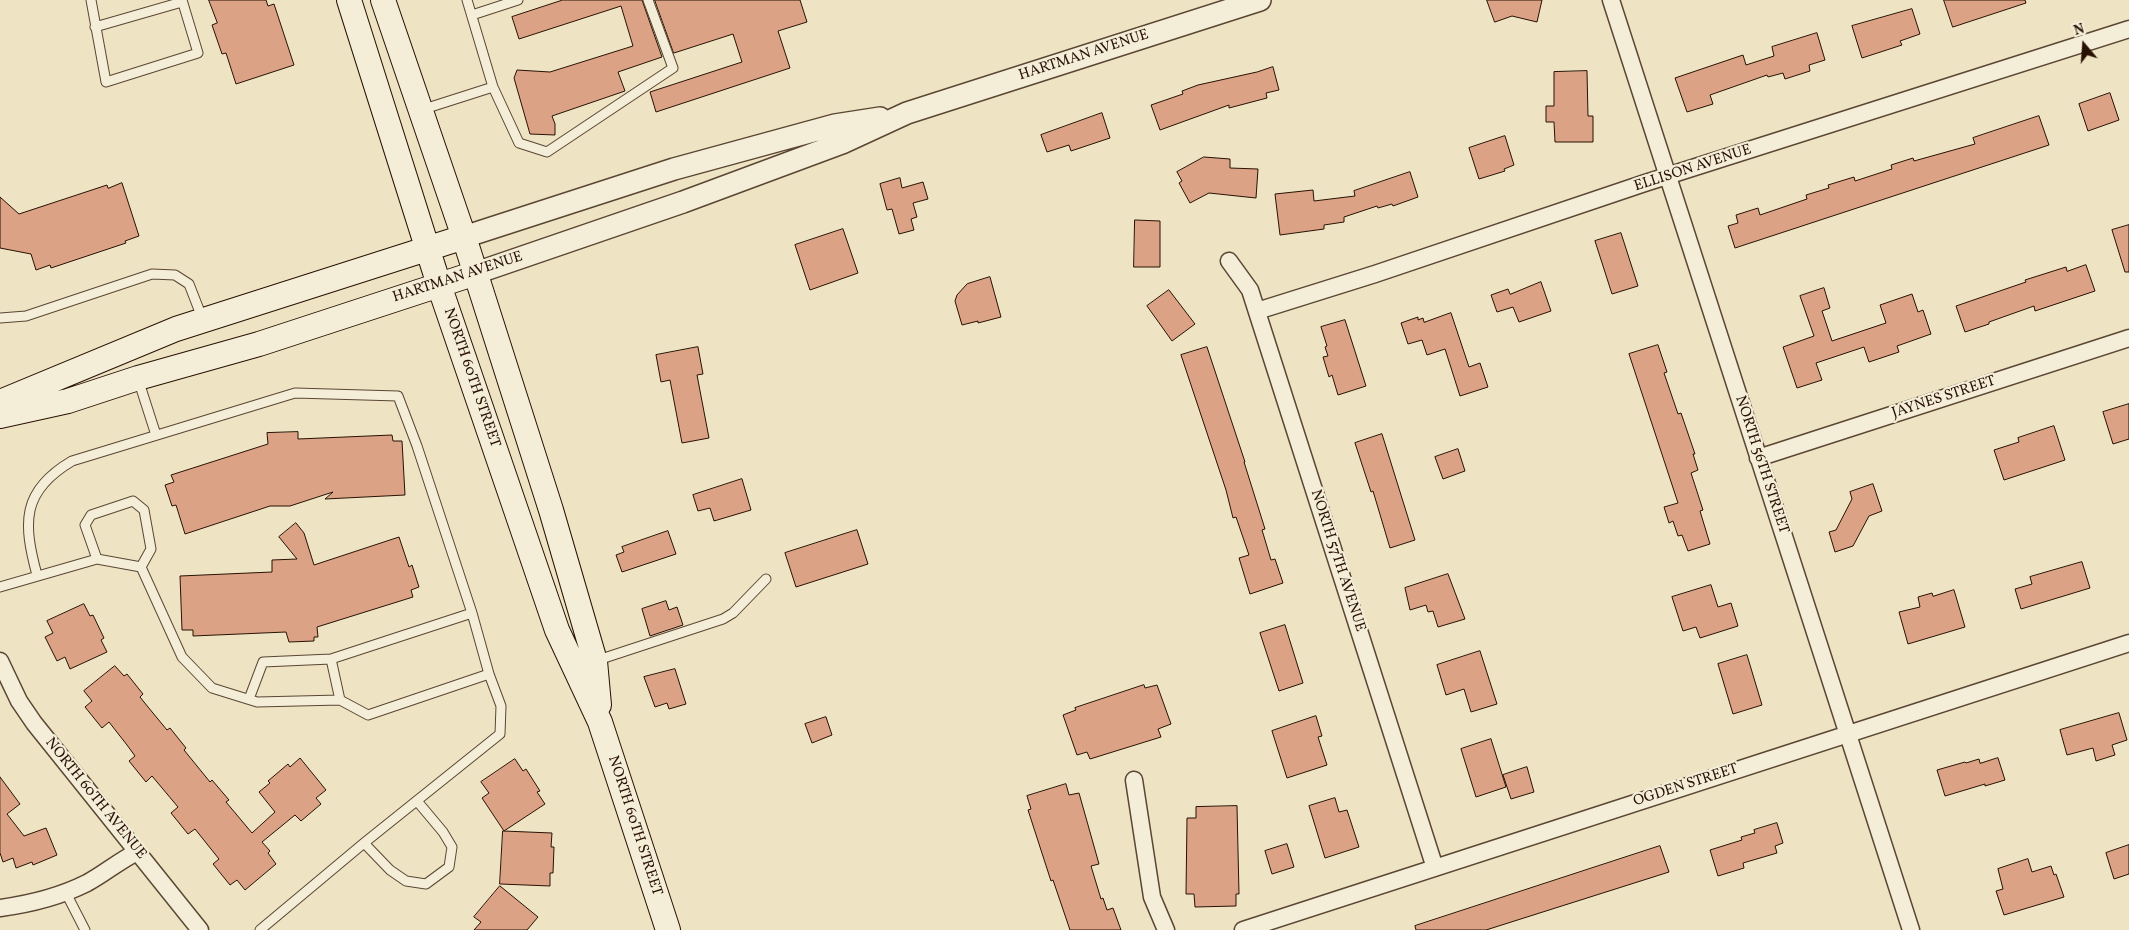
<!DOCTYPE html>
<style>
body{margin:0}
#map{position:relative;width:2129px;height:930px;overflow:hidden;background:#eee4c3;font-family:Vollkorn,serif}
canvas{display:block}
.north{position:absolute;left:2059px;top:20px;width:50px;height:50px;-webkit-text-stroke:4px #f4edd8;paint-order:stroke;rotate:342deg;font-size:14px;font-weight:700;line-height:20px;text-align:center;color:#281103}
.north::after{content:'';display:block;margin:auto;width:18px;height:22px;background:#281103;clip-path:polygon(50% 0,100% 100%,50% 72%,0 100%)}
</style>
<div id="map">
<canvas width="2129" height="930"></canvas>
<div class="north">N</div>
</div>
<script>
const context = document.querySelector('canvas').getContext('2d');
context.lineJoin = 'round';
function fillPath(path, color) {
  context.fillStyle = color;
  context.fill(path, 'evenodd');
}
function strokePath(path, color, width, dash) {
  context.strokeStyle = color;
  context.lineWidth = width;
  context.lineCap = dash ? 'butt' : 'round';
  context.setLineDash(dash || []);
  context.stroke(path);
}
function label(font, color, halo, rows, align = 'center') {
  context.font = font + ' Vollkorn,serif';
  context.lineWidth = 4.5;
  context.setLineDash([]);
  context.textBaseline = 'middle';
  context.strokeStyle = halo;
  context.fillStyle = color;
  for (const [text, x, y, turn = 0] of rows) {
    context.save();
    context.translate(x, y);
    context.rotate((+turn || 0) * Math.PI / 180);
    context.textAlign = isNaN(turn) ? turn : align;
    if (halo) context.strokeText(text, 0, 0);
    context.fillText(text, 0, 0);
    context.restore();
  }
}
const building = new Path2D(`
 M209,0h57l2,6 6,-2 20,61 -58,19 -10,-31 -4,1 -10,-29 5,-2z
 M563,0h79l20,57 -44,15 7,19 -73,25 3,8v11l-25,-1 -16,-56 3,-8 33,2 83,-26 -12,-40 -102,33 -7,-22z
 M655,0h145l7,22 -29,9 12,37 -134,44 -6,-20 92,-30 -9,-28 -59,19z
 M1487,0h55l-5,22 -25,-6 -17,6z
 M1944,0h81l1,3 -73,24z
 M1912,9l8,25 -20,7 2,4 -40,13 -10,-32z
 M1817,33l8,27 -16,5 1,6 -25,8 -2,-6 -15,4 -1,-2 -57,20 3,9 -26,8 -12,-34 68,-23 3,10 28,-9 -2,-9z
 M1273,67l6,23 -13,3 1,5 -38,10v-3l-69,25 -9,-25 32,-11 -1,-3 16,-6 59,-13z
 M1587,71l1,45h5v26h-38l-1,-20h-8v-16h8v-34z
 M2110,93l9,27 -31,11 -9,-27z
 M1102,113l8,25 -39,13 -2,-6 -22,7 -6,-17z
 M2039,116l10,29 -314,103 -7,-22 10,-3 -2,-8 22,-7 2,7 47,-16 -1,-4 23,-7 -1,-3 26,-8 1,4 37,-12 -1,-4 22,-7 1,3 61,-17 -2,-6z
 M1505,136l9,29 -10,4 1,2 -26,8 -10,-31z
 M1204,157l26,2v9l28,1 -2,29 -47,-5 -19,10 -11,-20 3,-2 -5,-9z
 M1410,172l8,25 -25,9 -1,-2 -14,4 -1,-2 -33,11v5l-20,3v4l-44,6 -5,-41 38,-4 1,11 41,-5 -1,-5z
 M900,178l2,10 21,-6 5,17 -15,4 4,14 -6,2 3,11 -15,4 -7,-25 -5,1 -7,-26z
 M122,183l17,53 -14,5 1,2 -75,25 -1,-3 -14,5 -5,-16 -31,-6v-51l19,17 88,-29 1,3z
 M1135,220l25,1v46h-26z
 M2129,225v47h-4l-13,-42z
 M843,229l15,44 -48,17 -15,-45z
 M1621,233l17,53 -26,8 -17,-53z
 M2086,265l9,26 -60,20 -1,-5 -45,16v2l-24,8 -9,-26 70,-24 -1,-2 41,-13 1,4z
 M990,277l11,40 -23,6v-2l-16,4 -7,-24 2,-6 10,-11z
 M1541,282l10,29 -32,11 -6,-15 -16,5 -6,-17 17,-6 2,5z
 M1824,288l6,20 -8,3 10,30 54,-18 -6,-18 32,-11 6,18 5,-2 8,24 -34,12 2,6 -30,10 -5,-15 -48,16 6,17 -25,8 -14,-41 31,-11 -14,-40z
 M1169,290l26,34 -23,17 -25,-35z
 M1451,313l18,54 11,-4 8,24 -28,9 -15,-47 -18,6 -5,-15 -14,4 -7,-21 17,-6v3l5,-2 1,4z
 M1345,320l21,66 -28,9 -6,-20 -3,2 -6,-20 5,-1 -3,-9 2,-1 -6,-19z
 M1658,345l9,27 -3,1 14,41 3,-1 14,41h-2l5,16 -7,3 12,37 -3,1 10,33 -22,7 -6,-16 -4,1 -5,-15 -4,2 -5,-16 14,-4 -49,-149z
 M698,347l5,27 -6,1 12,63 -27,5 -12,-63 -9,2 -5,-27z
 M1207,347l38,115h-1l21,67 -3,1 9,30 4,-1 8,24 -33,11 -11,-36 10,-3 -13,-38 -3,1 -7,-28 -45,-135z
 M2129,404v35l-16,5 -10,-32z
 M2054,426l11,34 -61,20 -10,-30 25,-8 -1,-4z
 M298,432v7l94,-4 1,6h9l3,54 -80,4 8,-7 -43,14h-20l-85,28 -9,-29 -4,1 -7,-21 9,-3 -3,-7 97,-31 -1,-11z
 M1382,434l33,106 -25,8 -17,-57 -2,1 -16,-49z
 M1458,449l7,22 -22,8 -8,-22z
 M742,479l9,31 -37,11 -4,-13 -12,3 -5,-16z
 M1873,484l9,27 -13,5 -16,30 -18,6 -6,-20 7,-2 16,-31 -2,-7z
 M296,523l8,10 10,32 85,-28 10,30 3,-2 7,22 -8,3 2,7 -96,30 1,10h-4v4l-25,1 -3,-10 -93,4v-6h-11l-2,-54 92,-4v-12l25,-1 -18,-22z
 M857,530l11,34 -72,23 -11,-34z
 M668,531l8,23 -54,18 -6,-17 8,-3 -2,-5z
 M2082,562l8,26 -69,21 -6,-20 17,-5 -2,-7z
 M1448,574l17,45 -27,8 -5,-16 -5,1 -2,-7 -16,5 -5,-22z
 M1711,585l7,22 13,-4 7,23 -38,12 -4,-11 -13,4 -11,-34z
 M1954,590l11,37 -57,17 -9,-32 21,-5 -2,-10 14,-4 1,3z
 M666,601l3,9 8,-3 6,18 -33,11 -8,-27z
 M84,604l6,12 3,-1 11,23 -3,2 6,12 -37,17 -5,-12 -8,4 -12,-24 8,-4 -6,-12z
 M1285,625l18,58 -24,8 -19,-58z
 M1480,651l17,53 -26,8 -7,-23 -18,6 -9,-30z
 M1747,655l15,50 -29,9 -15,-50z
 M115,666l9,10 3,-2 16,20 -3,3 8,10 19,23 3,-2 16,20 -2,2 26,32 2,-2 17,20 -3,2 26,31 23,-21 -16,-20 11,-9 -2,-2 20,-17 2,3 10,-9 26,32 -10,8 5,6 -20,17 -6,-6 -33,27 8,9 -2,2 8,11 -31,26 -8,-10 -7,5 -17,-21 6,-5 -24,-30 -7,5 -17,-21 7,-6 -26,-31 -6,6 -17,-21 6,-5 -8,-11 -18,-23 -7,6 -17,-21 7,-6 -8,-10z
 M675,669l11,35 -17,5 -2,-6 -12,4 -11,-30z
 M1144,685l1,3 12,-3 14,39 -13,5 3,8 -71,22 -3,-7 -10,3 -14,-40 13,-5 -1,-2z
 M2119,713l8,27 -15,5 3,10 -19,6 -3,-13 -26,7 -7,-25z
 M1316,716l6,20 -4,1 9,28 -40,13 -15,-47z
 M826,717l6,18 -20,8 -7,-19z
 M1491,739l15,48 -30,10 -15,-48z
 M1998,758l7,22 -20,6v-2l-40,12 -8,-26 28,-8 1,1 13,-4 1,4z
 M515,759l8,12 3,-2 14,22 -3,1 8,12 -41,27 -22,-33 7,-5 -8,-11z
 M1527,767l7,25 -23,7 -8,-24z
 M0,777l20,27 -13,10 17,22 22,-8 11,27 -24,10 -1,-3 -16,6 -3,-10 -10,4 -3,-9z
 M1066,784l3,11 10,-2 20,71 -8,2 10,33 2,-1 4,12 6,-2 8,22h-51l-17,-50 -2,1 -23,-71 3,-1 -4,-13z
 M1335,798l4,14 8,-2 12,37 -34,11 -16,-52z
 M1237,806l2,88h-3v12l-41,1 -1,-13h-8l1,-76h9v-11z
 M1777,823l6,20 -8,3 2,7 -34,10 1,5 -26,8 -8,-26 32,-10 -1,-3 14,-4 -1,-3z
 M503,831l49,2 -1,14h3l-1,26h-3v13l-50,-2z
 M1287,844l7,23 -22,7 -7,-23z
 M2129,845v29l-15,5 -8,-26z
 M1660,846l9,26 -183,58h-70l-1,-4z
 M2028,859l4,13 19,-6 3,9 2,-1 8,23 -60,18 -8,-24 7,-2 -5,-20z
 M500,886l38,31 -11,13h-53l7,-8 -7,-5z`);
const service = new Path2D(`
 M91,0l15,82 92,-29 -16,-53
 M472,15l46,-15
 M95,27l87,-25
 M493,87l26,56 28,9 126,-84 -25,-68
 M421,110l72,-23 -26,-87
 M0,318l26,-2 126,-42 23,1 14,9 14,36
 M138,379l18,56
 M97,559l-12,-34 6,-10 42,-14 11,9 7,39 -10,18
 M37,575c-14,-52 -16,-84 35,-114l223,-68 103,3 19,50 55,167 -141,46
 M0,587l97,-28 44,8 41,90 30,31 45,14 83,-2 28,15 121,-41 12,32 -1,28 -136,109 -104,87
 M472,613l17,61
 M595,661l128,-42 10,-6 33,-34
 M249,699l14,-37 68,-3 9,41
 M364,843l26,27 16,11 20,3 23,-17 3,-20 -9,-15 -26,-31
 M66,893l19,37`);
const minor = new Path2D(`
 M1611,0l300,930
 M1229,261l21,29 185,578
 M1257,311l118,-37 270,-91 484,-154
 M1758,458l371,-120
 M0,661l19,40 15,22 166,207
 M1134,780l18,117 14,33
 M0,908c30,-4 59,-11 87,-25 17,-9 32,-22 50,-31
 M1243,930l886,-287`);
const tertiary = new Path2D(`
 M464,237l210,-68 161,-44 45,-7
 M476,273l207,-71 159,-59 65,-30 353,-113`);
const secondary = new Path2D(`
 M349,0l90,285 118,345 43,92 68,208
 M383,0l81,237 87,273 44,151 4,44
 M0,402l176,-73 288,-92
 M0,416l68,-15 70,-23 121,-34 217,-71`);
const streetNames = [
 ["HARTMAN AVENUE",1084,56,-18],
 ["ELLISON AVENUE",1693,169,-18],
 ["HARTMAN AVENUE",458,278,-18],
 ["NORTH 60TH STREET",471,378,71],
 ["JAYNES STREET",1944,398,-18],
 ["NORTH 56TH STREET",1761,465,72],
 ["NORTH 57TH AVENUE",1337,561,72],
 ["OGDEN STREET",1686,786,-18],
 ["NORTH 60TH AVENUE",95,799,51],
 ["NORTH 60TH STREET",634,826,72]
];
fillPath(building, '#dba285');
strokePath(building, '#281103', 1);
strokePath(service, '#5a4633', 11);
strokePath(minor, '#5a4633', 19);
strokePath(tertiary, '#5a4633', 24);
strokePath(secondary, '#281103', 26);
strokePath(service, '#f4edd8', 9);
strokePath(minor, '#f4edd8', 16);
strokePath(tertiary, '#f4edd8', 21);
strokePath(secondary, '#f4edd8', 24);
label('15px', '#281103', '#f4edd8', streetNames);
</script>
